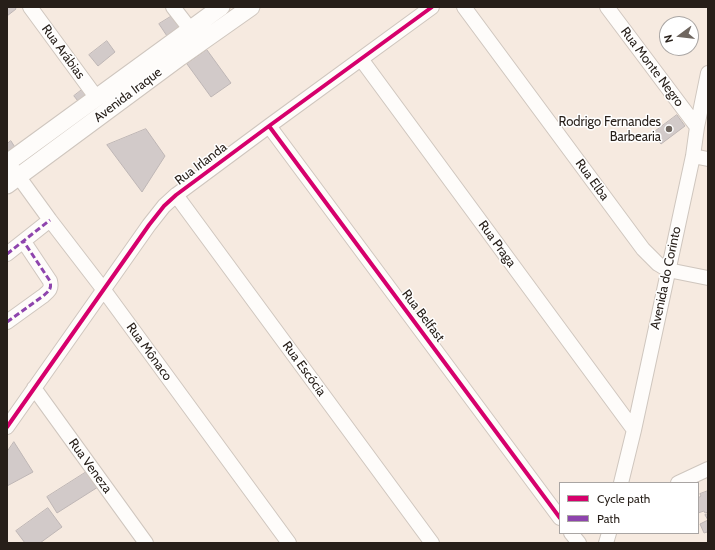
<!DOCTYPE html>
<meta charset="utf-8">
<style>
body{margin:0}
#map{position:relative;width:715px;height:550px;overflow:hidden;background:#f6eae0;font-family:Cabin,sans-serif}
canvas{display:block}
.frame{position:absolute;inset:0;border:8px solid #271f19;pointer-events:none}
.legend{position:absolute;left:559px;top:482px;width:140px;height:52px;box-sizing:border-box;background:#fff;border:1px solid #a9a5a3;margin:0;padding:5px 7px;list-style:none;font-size:12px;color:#271f19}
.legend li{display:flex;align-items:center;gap:8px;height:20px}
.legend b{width:20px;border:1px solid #a9a5a3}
.north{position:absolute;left:659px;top:16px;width:40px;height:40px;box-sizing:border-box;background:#fff;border:1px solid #a9a5a3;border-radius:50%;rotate:255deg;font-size:11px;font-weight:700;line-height:16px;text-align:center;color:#271f19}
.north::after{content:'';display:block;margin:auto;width:14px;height:18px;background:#6f665f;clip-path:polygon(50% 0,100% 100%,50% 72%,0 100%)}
</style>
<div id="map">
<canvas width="715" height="550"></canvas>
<div class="frame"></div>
<ul class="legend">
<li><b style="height:5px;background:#d6006c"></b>Cycle path</li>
<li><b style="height:5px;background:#8e44ad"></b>Path</li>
</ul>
<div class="north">N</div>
</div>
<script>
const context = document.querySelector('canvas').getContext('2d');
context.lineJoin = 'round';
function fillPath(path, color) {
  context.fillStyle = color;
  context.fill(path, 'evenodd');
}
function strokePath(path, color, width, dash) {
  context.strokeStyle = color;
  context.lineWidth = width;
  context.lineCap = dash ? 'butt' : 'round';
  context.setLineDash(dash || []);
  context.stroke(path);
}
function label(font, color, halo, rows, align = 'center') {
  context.font = font + ' Cabin,sans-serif';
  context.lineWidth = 3;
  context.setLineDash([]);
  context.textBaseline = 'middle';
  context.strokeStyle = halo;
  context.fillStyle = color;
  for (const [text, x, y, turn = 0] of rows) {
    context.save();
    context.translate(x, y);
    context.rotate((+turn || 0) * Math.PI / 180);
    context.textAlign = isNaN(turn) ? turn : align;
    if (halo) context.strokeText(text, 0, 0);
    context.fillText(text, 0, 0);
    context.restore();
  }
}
const building = new Path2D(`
 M7,7h8l1,2 -9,7z
 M172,16l10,15 -13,8 -10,-15z
 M107,41l8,11 -17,14 -9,-11z
 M207,50l24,33 -20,14 -24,-33z
 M83,89l8,9 -10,7 -7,-9z
 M677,115l8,11 -24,18 -8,-11z
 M146,129l19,27 -23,36 -35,-47z
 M11,141l7,11 -11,3v-11z
 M14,442l19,30 -26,14v-34z
 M88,471l10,16 -41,26 -10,-16z
 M708,491v21l-3,1 -1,-2 -6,2v-15l3,-2 -1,-2z
 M48,508l14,19 -22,16h-15l-9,-12z
 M708,514v21l-1,-3 -3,1 -4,-9 8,-4 -3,-5z`);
const minor = new Path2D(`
 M30,7l66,90
 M173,7l17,22
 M464,7l179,242 15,15 10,6 40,8
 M607,7l90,120
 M361,59l273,371
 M269,126l291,392
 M693,156l15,3
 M13,169l37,51 53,69 186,254
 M176,195l256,348
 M7,254l43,-34
 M7,322l36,-26c6,-5 9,-7 7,-15l-26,-39
 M34,388l112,155
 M7,427l142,-202 15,-19 12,-11 93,-69 163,-119
 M621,483l13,-53 59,-274 4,-29 11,-54
 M678,483l30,-14
 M571,533l8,10
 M606,543l3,-10`);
const tertiary = new Path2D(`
 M7,163l214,-156
 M7,185l173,-128 71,-50`);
const quiet = new Path2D(`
 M7,254l43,-34
 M7,322l36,-26c6,-5 9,-7 7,-15l-26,-39`);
const cycleway = new Path2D(`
 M269,126l291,392
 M7,427l142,-202 15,-19 12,-11 93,-69 163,-119`);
const markers = [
 [669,129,4,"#6f665f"]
];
const streetNames = [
 ["Rua Arábias",63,52,54],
 ["Rua Monte Negro",652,67,53],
 ["Avenida Iraque",128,95,-37],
 ["Rua Irlanda",201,164,-37],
 ["Rua Elba",592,180,54],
 ["Rua Praga",497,244,54],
 ["Avenida do Corinto",666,278,-78],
 ["Rua Belfast",423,316,53],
 ["Rua Mônaco",149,352,54],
 ["Rua Escócia",304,369,54],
 ["Rua Veneza",90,466,54]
];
const poiNames = [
 ["Rodrigo Fernandes",661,122],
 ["Barbearia",661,137]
];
fillPath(building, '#d2cac9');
strokePath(building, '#beb6b5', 1);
strokePath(minor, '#cfc6be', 16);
strokePath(tertiary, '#cfc6be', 19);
strokePath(minor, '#fefcfa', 14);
strokePath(tertiary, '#fefcfa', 17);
strokePath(quiet, '#8e44ad', 3, [6, 3]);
strokePath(cycleway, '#d6006c', 4);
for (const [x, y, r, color] of markers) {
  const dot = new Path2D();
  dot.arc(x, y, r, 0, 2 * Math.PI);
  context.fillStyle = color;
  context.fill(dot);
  strokePath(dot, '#fff', 1.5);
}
label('13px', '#271f19', '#fff', streetNames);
label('13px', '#271f19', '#fff', poiNames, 'right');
</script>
